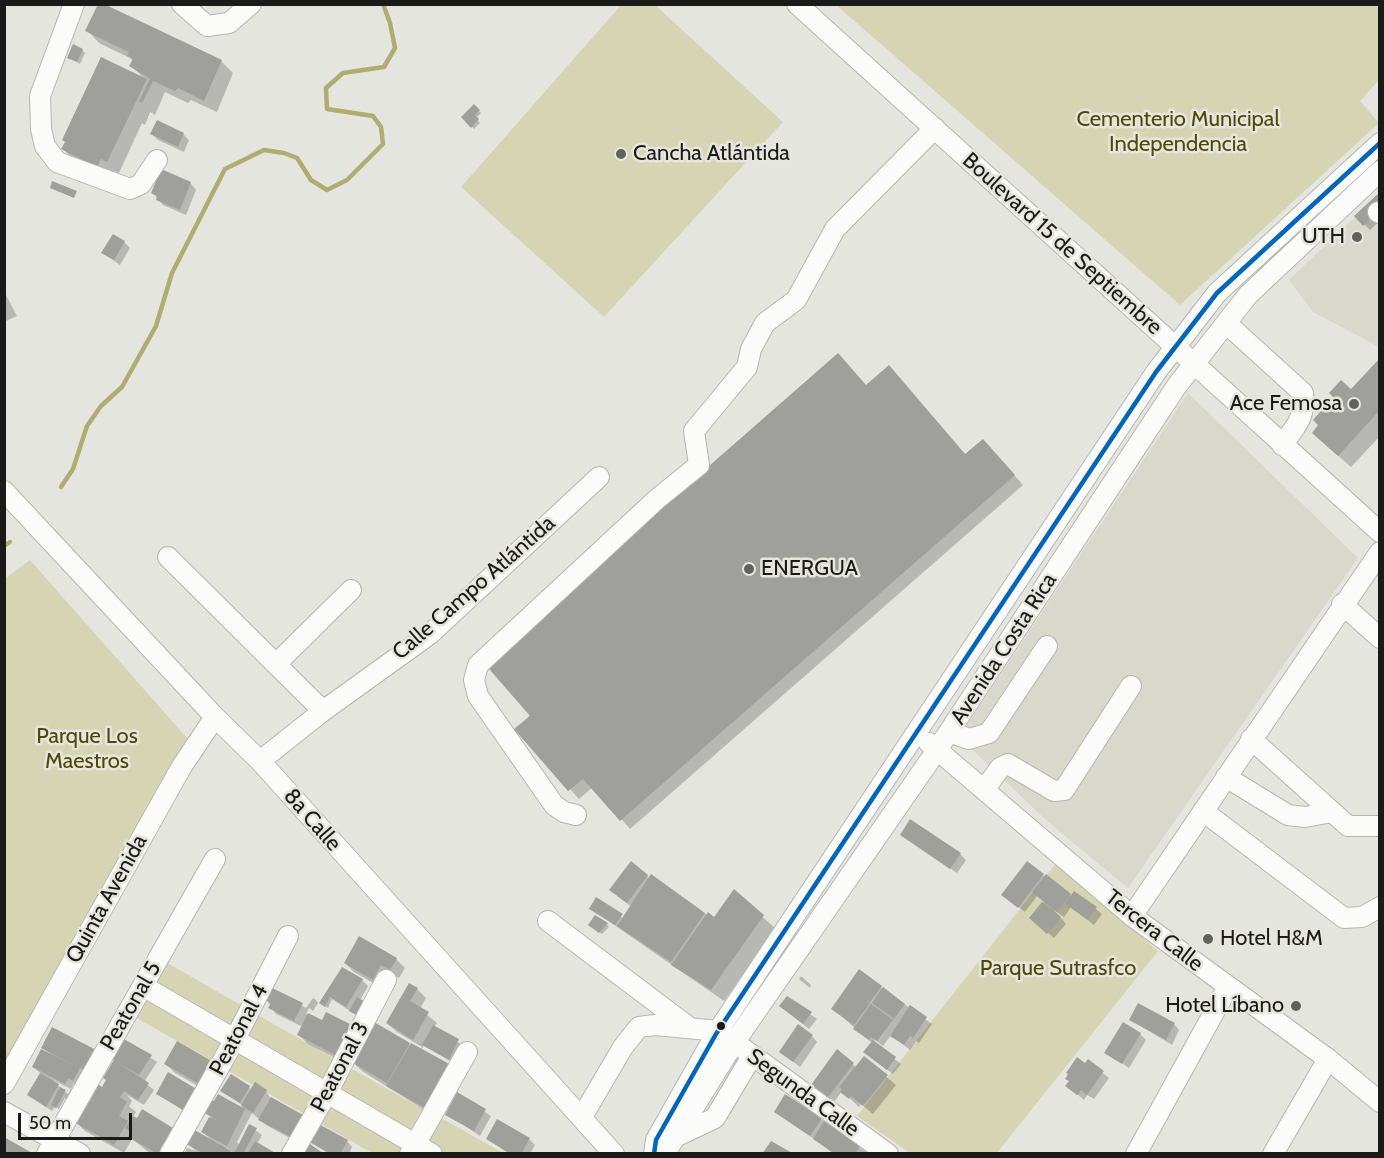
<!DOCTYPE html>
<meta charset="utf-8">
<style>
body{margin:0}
#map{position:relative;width:1384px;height:1158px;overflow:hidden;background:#e5e5e0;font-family:Cabin,sans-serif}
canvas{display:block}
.frame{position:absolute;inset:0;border:6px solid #1a1a18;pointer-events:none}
.scale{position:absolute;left:18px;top:1113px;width:114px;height:27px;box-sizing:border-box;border:3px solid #1a1a18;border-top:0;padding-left:8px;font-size:18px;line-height:21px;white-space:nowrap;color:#1a1a18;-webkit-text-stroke:4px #e6e6df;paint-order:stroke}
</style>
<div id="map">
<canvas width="1384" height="1158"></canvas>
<div class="frame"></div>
<div class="scale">50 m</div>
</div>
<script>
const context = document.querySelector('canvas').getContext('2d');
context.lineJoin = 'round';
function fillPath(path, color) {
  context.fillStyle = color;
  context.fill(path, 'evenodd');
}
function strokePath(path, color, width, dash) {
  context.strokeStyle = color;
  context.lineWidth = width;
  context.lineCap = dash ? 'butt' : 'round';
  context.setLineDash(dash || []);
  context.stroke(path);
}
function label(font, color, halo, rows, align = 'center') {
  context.font = font + ' Cabin,sans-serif';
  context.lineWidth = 5;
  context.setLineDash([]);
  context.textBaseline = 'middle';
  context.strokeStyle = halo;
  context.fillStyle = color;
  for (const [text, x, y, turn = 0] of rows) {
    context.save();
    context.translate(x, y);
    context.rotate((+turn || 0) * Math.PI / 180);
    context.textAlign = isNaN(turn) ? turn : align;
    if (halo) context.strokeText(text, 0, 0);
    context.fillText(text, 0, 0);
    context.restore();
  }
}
const built = new Path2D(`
 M1379,194v153l-66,-35 -24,-32z
 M1188,393l170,165 -230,330 -81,-67 -88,-84z`);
const green = new Path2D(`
 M622,4l33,1 128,117 -179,195 -143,-130z
 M836,5h543v75l-19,21 19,22 -199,182z
 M30,560l157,178 -182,324 -1,-483z
 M1056,863l102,88 -161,202h-87l-53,-37z
 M164,961l82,47 -30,55 -83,-47z
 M256,1014l83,47 -31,55 -83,-47z
 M347,1066l82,47 -23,40h-34l-56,-32z
 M436,1115l67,38 -89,1z`);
const shadow = new Path2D(`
 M87,30l134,31 12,12 -16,39 -26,-12 -3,3 -23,-11 -10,23 -5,-3 -5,13 -3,-2 -23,50 -5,-2 -5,7 -34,-17 -12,-12 82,-70 -14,-13 2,-5 -3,-3 -31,-15z
 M82,50l3,3 -5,11 -11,-7z
 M474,106l7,7 -5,5 4,5 -6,6 -11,-12z
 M152,134h31l6,6 -5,12 -26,-12z
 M162,171l29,13 5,6 -10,25 -23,-10 -10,-12z
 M1380,196v25l-10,9 -14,-14z
 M124,242l6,6 -10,17 -17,-12z
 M4,291l13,25 -13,6z
 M1380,360v76l-29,31 -25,-22 25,-54z
 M867,386l99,69 26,-5 31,35 -393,344 -37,-42 -14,12 -63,-70z
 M902,834l58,20 6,6 -9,13z
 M1043,875l29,22 3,-4 21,16 6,5 -8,11 -23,-18 -7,10 -10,-7 12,14 -12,14 -23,-20 13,-16 -7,-6 -12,16 -16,-12z
 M647,876l68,44 20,-28 41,37 -52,72 -133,-92 33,9 8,-11 -15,-11z
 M607,924l2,3 -7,7 -10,-7z
 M396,959l9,9 -6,10 -8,-5 -9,15 -28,-16 -9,-9z
 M801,976l10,9 -1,3 -11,-9z
 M362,980l6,6 -15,27 -21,-14 -4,9 -5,-3 1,-9 7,2 -4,-4z
 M881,987l51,37 -13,19 -3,-2 -6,9 -19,-15 -8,11 -8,-6 -2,2 28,22 -8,10 -22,-16 1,-15 -39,-34z
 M271,989l35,19 7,-10 3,2 2,3 -5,8 -4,-3 -3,6 17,8 26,43 -41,-21 -9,-9 4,-8 -27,-13 -10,-15z
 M417,989l9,9 -6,11 17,14 -3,4 30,19 -9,18 -31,-19 -3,5 16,68 -75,-47 -9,-9 56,-18 11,6 2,-3 -25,-15 -10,-9z
 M787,998l30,21 -8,10 -28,-23z
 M1131,1020l43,4 5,6 -7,15z
 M1140,1034l6,6 -17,28 -23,-16z
 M812,1036l5,6 -17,25 -19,-15z
 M123,1040l34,22 -13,20 10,8 -10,15 -17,-10 5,6 -3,5 7,6 -3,5 40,12 9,9 -10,16h-21l-19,-15 -8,14 -39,-22 -9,-9 27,-33z
 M177,1043l35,51 -37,-21 -9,-9z
 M43,1047l65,15 -29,24 -5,-3 -3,6 6,3 -9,9 -3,-3 -6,11 -4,-2 -3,4 -24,-16 13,-21 -7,-7 17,-12zM53,1080l18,9 -3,5 -5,-4z
 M838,1051l19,17 7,-10 32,27 -23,29 -12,-10 -2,3 -17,-16 -8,11 -15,-12z
 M1088,1062l21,16 -15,21 -7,-4 -3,5 -17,-14z
 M169,1074l22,42 -34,-23z
 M249,1087l3,3 14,1 5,8 37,23 -11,20 -31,-17 -14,-12 -15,29 2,2 10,-18 13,9 -5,9 17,10h-40l-8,-7 5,7h-47l3,-6 9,3 -9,-8 25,-2 -9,-9 8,-15 -6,-5 36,-4 1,-3 -20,-14z
 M458,1094l33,22 -11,20 -33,-22z
 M785,1096l36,23 45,33 -32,2 -13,-10 -45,-32z
 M488,1139h41l6,6 -5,9h-21z
 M308,1140l39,1 5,6 -3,7h-20z`);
const stream = new Path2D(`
 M61,487l12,-18 14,-43 14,-20 21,-19 34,-61 16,-53 53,-104 39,-19 20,3 13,5 14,22 16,10 20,-10 36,-36 -2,-17 -8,-11 -46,-7 -1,-21 17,-15 41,-6 11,-19 -5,-25 -7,-19
 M4,546l6,-4`);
const building = new Path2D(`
 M98,4h6l118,56 -18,41 -26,-13 -3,3 -22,-10 -11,22 -3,-2 11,-22 -21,-13 4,-7 -6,-3 2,-4 -44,-21z
 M73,44l10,5 -6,13 -10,-4z
 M101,57l46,22 -40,83 -6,-3 -4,8 -36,-18 4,-7 -3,-2z
 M474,104l6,6 -5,5 4,4 -8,9 -10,-11z
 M157,120l27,13 -6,14 -28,-13z
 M161,169l30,13 -11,28 -24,-10 1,-4 -6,-3z
 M52,181l25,10 -3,7 -24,-10z
 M1380,192v18l-17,16 -9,-10z
 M113,234l12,7 -11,19 -13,-7z
 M838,353l28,32 23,-20 76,89 18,-15 32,36 -395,346 -37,-42 -15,12 -54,-62 16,-13 -46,-53z
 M1380,358v52l-42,46 -26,-23 6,-8 -5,-5 20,-23 -4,-4 12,-13 10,9z
 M910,819l51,34 -11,16 -50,-34z
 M631,861l17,14 -21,28 -18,-13z
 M1027,861l17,13 -26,34 -17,-13z
 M651,874l54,39 -34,49 -54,-36z
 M1046,874l25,20 -14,18 -25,-20z
 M734,889l30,26 -53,75 -40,-25 37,-53 6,5z
 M1074,891l23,16 -9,13 -23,-16z
 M596,897l27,17 -8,11 -26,-16z
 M1042,902l19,15 -14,17 -18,-16z
 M595,915l13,8 -9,10 -11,-8z
 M359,936l38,22 -7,12 -9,-5 -8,15 -29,-17z
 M342,967l21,12 -17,28 -16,-10 -5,10 -6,-4z
 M859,969l23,17 -12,16 -4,-2 4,3 -16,22 -23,-16z
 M409,983l9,5 -8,13 19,11 -16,28 -27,-17z
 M270,987l33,16 -9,18 -26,-13 3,-5 -7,-4z
 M883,987l22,17 -11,15 -22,-16z
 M787,996l25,16 -9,12 -24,-18z
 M357,997l13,8 -7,14 -14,-8z
 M1138,1003l37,20 -9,17 -37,-20z
 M871,1004l22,16 -16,21 -6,-4 -2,3 -16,-11z
 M910,1005l17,12 -14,21 -3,-2 -6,9 -14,-9z
 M326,1012l28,14 -15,31 -42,-22 11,-22 14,7z
 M374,1022l36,21 -23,40 -36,-21z
 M1123,1022l18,11 -19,31 -18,-11z
 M798,1024l15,11 -20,27 -14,-10z
 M433,1025l26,14 -10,21 -27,-15z
 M52,1027l48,25 -11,21 -9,-5 -7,13 -5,-3 -3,6 -33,-17 9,-18 34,17 -34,-18z
 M122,1038l30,17 -13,20 -21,-12 31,20 -11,17 -14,-9 -4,6 7,5 -8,14 9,5 -14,24 -40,-23 22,-39 6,4 4,-7 -3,-2 11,-18 -3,-2z
 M873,1040l23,17 -9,13 -24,-18z
 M177,1041l38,22 -12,23 -39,-22z
 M411,1043l42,23 -25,44 -42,-24z
 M837,1049l17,14 -26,34 -17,-12z
 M864,1056l24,19 -25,31 -12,-10 -2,3 -9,-7 2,-3 -3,-2z
 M1077,1057l8,6 3,-4 16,12 -17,24 -6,-5 -4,5 -12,-9 4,-5 -4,-2 3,-5 -2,-1z
 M168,1072l30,18 -13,21 -29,-17z
 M40,1073l19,11 -13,23 -19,-12z
 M231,1074l19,12 -10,17 -20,-12z
 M255,1082l12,8 -14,23 -12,-8z
 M60,1087l6,3 -10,18 -5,-3z
 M457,1092l29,17 -12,22 -29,-16z
 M218,1094l27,15 -18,37 -26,-14 8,-15 8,3 -14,-8 8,-13 3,2z
 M785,1094l37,24 -12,18 -36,-24z
 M271,1097l32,18 -12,22 -33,-17z
 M142,1109l31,19 -15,26 -30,-17 3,-5 -6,-4 8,-12 4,2z
 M497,1119l33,19 -9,16h-10l-25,-15z
 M824,1121l37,24 -6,9h-20l-22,-15z
 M315,1122l33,18 -8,14h-9l-25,-14z
 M249,1124l8,4 -14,26h-9z
 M193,1129l38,22 -1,3h-26l-19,-11z
 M4,1137l30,17h-30z
 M255,1141l22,13h-30z
 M306,1141l18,13h-24z
 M771,1141l23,13h-32z`);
const minor = new Path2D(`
 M74,4l-34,92 1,33 4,17 12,16 73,27 11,-5 16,-24
 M182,4l25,22 22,-3 22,-19
 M797,4l583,528
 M1378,212l2,1
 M1226,323l77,70c3,23 -7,34 -21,52
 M4,491l211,226 45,44 354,393
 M168,557l155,154
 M1342,604l38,34
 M276,664l75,-74
 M949,732l20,7 20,-6 58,-87
 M1251,739l97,87h32
 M929,743l203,173 196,143 52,43
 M260,761l63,-50 107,-77 169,-157
 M1226,777l62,38 17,2 27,-5
 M984,790l16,-22 8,-4 46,27 10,-1 67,-104
 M1203,811l141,107 18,-1 18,-10
 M576,815l-12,-3 -10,-7 -76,-109 -4,-16 4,-15 179,-166 42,-34 -5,-34 53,-64 4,-18 14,-26 31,-23 39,-71 100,-101
 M1132,916l248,-364
 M548,921l142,107
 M143,986l289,168
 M4,1084l178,-318 33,-49
 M4,1112l76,42
 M582,1117l41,-70 16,-20 16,-2 64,6 169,123
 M675,1137l40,-19 37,-62
 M47,1154l168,-295
 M170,1154l65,-115 53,-103
 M292,1154l35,-61 59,-113
 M410,1154l57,-102
 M654,1154l2,-14 60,-106 440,-662 61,-79 163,-150
 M662,1154l7,-7 65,-104 203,-293 239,-363 72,-92 132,-124
 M1136,1154l92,-167
 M1273,1154l55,-95`);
const bus1 = new Path2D(`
 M654,1154l2,-14 60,-106 440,-662 61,-79 163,-150`);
const markers = [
 [621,154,6,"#61615e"],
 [1357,237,6,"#61615e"],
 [1354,404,6,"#61615e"],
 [749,569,6,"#61615e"],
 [1208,939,6,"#61615e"],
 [1296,1006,6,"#61615e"],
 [721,1026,5,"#1a1a18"]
];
const parkNames = [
 ["Cementerio Municipal",1178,120],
 ["Independencia",1178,145],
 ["Parque Los",87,737],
 ["Maestros",87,762],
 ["Parque Sutrasfco",1058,969]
];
const poiNames = [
 ["Cancha Atlántida",633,154],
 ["UTH",1345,237,"right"],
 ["Ace Femosa",1342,404,"right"],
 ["ENERGUA",761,569],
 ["Hotel H&M",1220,939],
 ["Hotel Líbano",1284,1006,"right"]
];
const streetNames = [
 ["Boulevard 15 de Septiembre",1062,244,42],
 ["Calle Campo Atlántida",474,588,-41],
 ["Avenida Costa Rica",1004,649,-57],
 ["8a Calle",312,820,49],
 ["Quinta Avenida",107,899,-61],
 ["Tercera Calle",1154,931,38],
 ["Peatonal 5",131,1006,-60],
 ["Peatonal 4",239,1030,-62],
 ["Peatonal 3",340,1067,-62],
 ["Segunda Calle",803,1093,36]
];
fillPath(built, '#d8d8cd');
fillPath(green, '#d6d5b3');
fillPath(shadow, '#0003');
strokePath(stream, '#afad70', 4.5);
fillPath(building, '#9f9f9b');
strokePath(minor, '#b5b5b2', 22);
strokePath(minor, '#fbfbfa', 20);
strokePath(bus1, '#0065bd', 4.5);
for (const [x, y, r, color] of markers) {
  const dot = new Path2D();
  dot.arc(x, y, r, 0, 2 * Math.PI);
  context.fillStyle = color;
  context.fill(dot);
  strokePath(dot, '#e6e6df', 2);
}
label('22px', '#4c4a05', '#e6e6df', parkNames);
label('22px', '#1a1a18', '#e6e6df', poiNames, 'left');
label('22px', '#1a1a18', '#e6e6df', streetNames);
</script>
